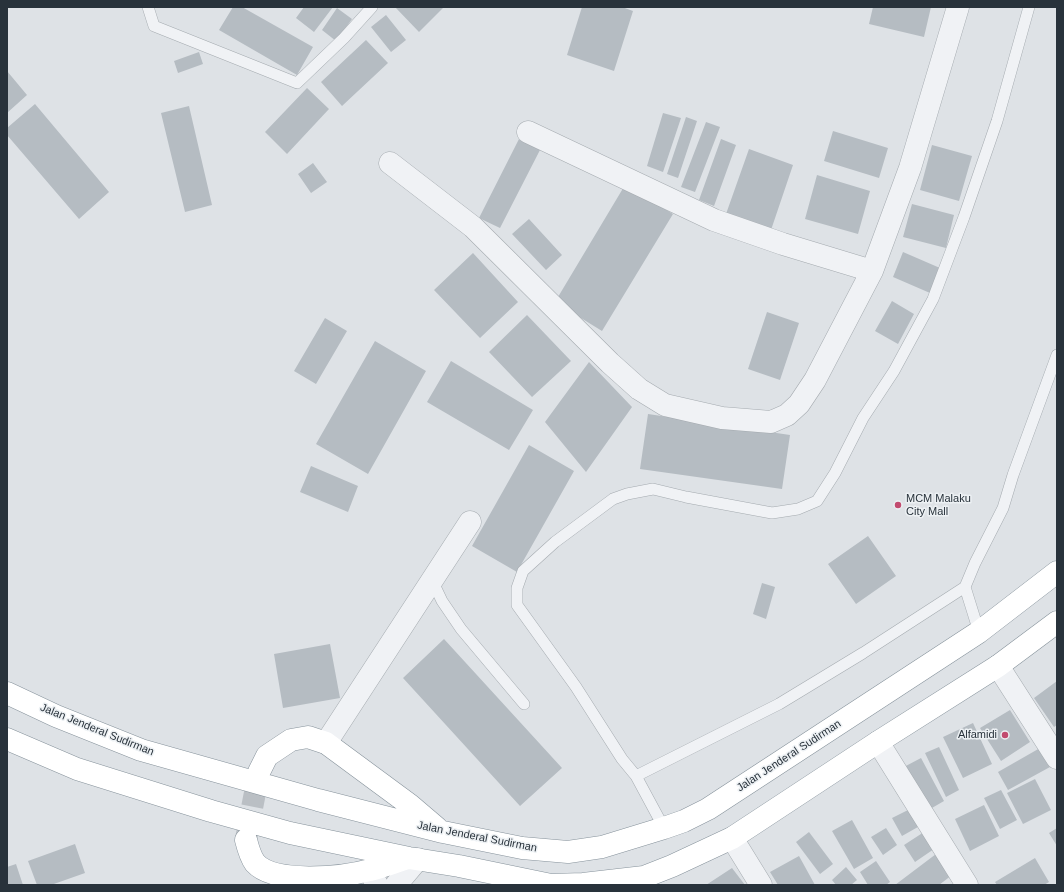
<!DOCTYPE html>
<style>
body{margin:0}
#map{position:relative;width:1064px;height:892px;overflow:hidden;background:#dee2e6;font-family:Helvetica,sans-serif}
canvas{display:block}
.frame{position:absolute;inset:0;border:8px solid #28323b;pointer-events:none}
</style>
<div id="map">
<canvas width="1064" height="892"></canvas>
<div class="frame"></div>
</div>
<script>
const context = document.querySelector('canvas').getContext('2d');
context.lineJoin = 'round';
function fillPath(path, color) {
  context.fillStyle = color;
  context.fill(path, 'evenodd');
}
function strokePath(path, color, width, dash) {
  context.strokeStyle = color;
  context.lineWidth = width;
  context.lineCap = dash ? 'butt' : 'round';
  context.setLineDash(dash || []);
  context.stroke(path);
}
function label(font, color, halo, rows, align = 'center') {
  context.font = font + ' Helvetica,sans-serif';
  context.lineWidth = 3;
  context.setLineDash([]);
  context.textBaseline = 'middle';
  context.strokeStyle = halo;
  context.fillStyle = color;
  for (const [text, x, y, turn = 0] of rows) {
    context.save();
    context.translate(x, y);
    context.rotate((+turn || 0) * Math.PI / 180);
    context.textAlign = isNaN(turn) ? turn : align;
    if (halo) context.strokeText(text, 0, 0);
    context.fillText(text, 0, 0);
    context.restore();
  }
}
const building = new Path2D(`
 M233,7h9l71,40 -16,28 -78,-45z
 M304,7h29l-19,25 -18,-14z
 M395,7h49l-25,25z
 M582,7h40l11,4 -19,60 -47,-16z
 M873,7h58l-7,30 -55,-13z
 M337,8l15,11 -16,22 -14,-11z
 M386,15l20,25 -15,12 -20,-25z
 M366,40l22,23 -46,43 -21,-24z
 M199,52l4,12 -25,9 -4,-12z
 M7,71l20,24 -20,18z
 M307,88l22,21 -42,45 -22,-22z
 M35,104l74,88 -30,27 -72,-84v-7z
 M189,106l23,99 -27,7 -24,-99z
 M663,113l18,5 -18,54 -16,-6z
 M686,117l11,4 -19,57 -11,-4z
 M706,122l14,5 -25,65 -14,-5z
 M833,131l55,17 -9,30 -55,-17z
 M519,139l21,11 -40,78 -21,-10z
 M721,139l15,6 -22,61 -15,-6z
 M932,145l40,11 -13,45 -39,-11z
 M749,149l44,16 -22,65 -45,-16z
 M313,163l14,19 -16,11 -13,-19z
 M817,175l53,16 -12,43 -53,-15z
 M625,185l48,29 -71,117 -47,-29z
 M912,204l42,11 -8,33 -43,-11z
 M529,219l33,36 -16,15 -34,-36z
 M903,252l37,16 -10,25 -37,-16z
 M473,253l45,49 -38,36 -46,-48z
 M892,301l22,13 -16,30 -23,-13z
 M767,312l32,11 -19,57 -32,-11z
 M527,315l44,46 -39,36 -43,-45z
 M325,318l22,13 -31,53 -22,-13z
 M375,341l51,30 -58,103 -52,-30z
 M451,361l82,49 -24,40 -82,-48z
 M589,362l43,45 -46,65 -41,-50z
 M648,414l142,21 -8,54 -142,-20z
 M529,445l45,26 -57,101 -45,-26z
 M311,466l47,20 -10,26 -48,-20z
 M868,536l28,40 -40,28 -28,-40z
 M762,583l13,4 -9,32 -13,-5z
 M444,639l118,129 -42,38 -117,-128z
 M330,644l10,54 -57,10 -9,-54z
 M1057,681v44l-3,2 -20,-29z
 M1010,710l20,32 -29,19 -21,-33z
 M973,723l19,41 -29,14 -20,-41z
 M939,747l20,43 -13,7 -21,-44z
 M1040,748l10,19 -42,23 -10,-18z
 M921,758l23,43 -19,11 -23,-44z
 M1035,779l16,31 -28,14 -16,-31z
 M1001,790l16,30 -17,9 -16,-31z
 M984,805l15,31 -29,15 -15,-32z
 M916,806l9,17 -23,13 -10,-18z
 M852,820l21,38 -19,11 -22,-38z
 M886,828l11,17 -14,10 -12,-18z
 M1057,828v18l-8,-13z
 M809,832l24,32 -13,10 -24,-32z
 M924,832l10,17 -19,13 -11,-17z
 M75,844l10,29 -34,12h-14l-9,-24z
 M940,851l16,21 -17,13h-44z
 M799,856l16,29h-37l-8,-13z
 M1035,858l14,24 -5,3h-47l-2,-3z
 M876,861l14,21 -4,3h-18l-8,-13z
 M16,864l7,21h-16v-18z
 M846,867l11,13 -6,5h-15l-4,-5z
 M732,868l13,17h-39z`);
const highwayTunnel = new Path2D(`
 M246,839l13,-67`);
const lane = new Path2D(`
 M148,7l6,19 143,57 47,-45 28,-31
 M432,580l10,21 19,28 63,75
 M965,587l14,45
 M636,776l143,-72 84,-51 102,-66 10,-24 28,-55 10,-33 44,-120
 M664,828l-28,-52 -14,-17 -46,-72 -59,-82v-17l6,-17 32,-29 58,-43 14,-5 26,-5 33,8 86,16 26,-4 19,-8 18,-28 28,-55 31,-47 39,-72 31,-82 33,-96 32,-114`);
const street = new Path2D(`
 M528,132l186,88 69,24 89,27
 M390,163l83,64 137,136 29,26 26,16 57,13 49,4 16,-7 12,-11 16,-24 57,-109 38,-103 48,-161
 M998,666l59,92
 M878,742l89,143
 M326,743l144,-221
 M732,838l29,47
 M370,871l7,14
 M396,885l22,-26`);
const highway = new Path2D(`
 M7,693l49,23 85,34 177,50 125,32 79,16 46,4 34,-5 62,-19 20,-7 24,-12 271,-177 78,-60
 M7,739l70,30 134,42 79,22 119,25 50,8 92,19 32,-1 61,-7 28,-11 60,-28 146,-96 120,-76 59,-44
 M259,772l8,-16 24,-16 17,-3 18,6 84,62 27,23
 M246,840c2,8 4,16 9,23 20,22 89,14 115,7 13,-3 25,-8 38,-12`);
const markers = [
 [898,505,4,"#c24b6f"],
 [1005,735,4,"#c24b6f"]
];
const poiNames = [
 ["MCM Malaku",906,499],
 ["City Mall",906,512],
 ["Alfamidi",997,735,"right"]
];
const streetNames = [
 ["Jalan Jenderal Sudirman",97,730,22],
 ["Jalan Jenderal Sudirman",789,756,-33],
 ["Jalan Jenderal Sudirman",477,837,11]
];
fillPath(building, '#b5bcc2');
strokePath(highwayTunnel, '#babfc4', 22, [22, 11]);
strokePath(lane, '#a4aaaf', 12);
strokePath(street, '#a4aaaf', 23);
strokePath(highway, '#86929b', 23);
strokePath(lane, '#f0f2f5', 11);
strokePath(street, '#f0f2f5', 22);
strokePath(highway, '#fff', 22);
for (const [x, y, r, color] of markers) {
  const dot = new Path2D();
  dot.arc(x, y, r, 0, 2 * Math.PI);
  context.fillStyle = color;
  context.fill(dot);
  strokePath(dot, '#edf1f4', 1.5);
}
label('11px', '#28323b', '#edf1f4', poiNames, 'left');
label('11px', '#28323b', '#edf1f4', streetNames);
</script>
